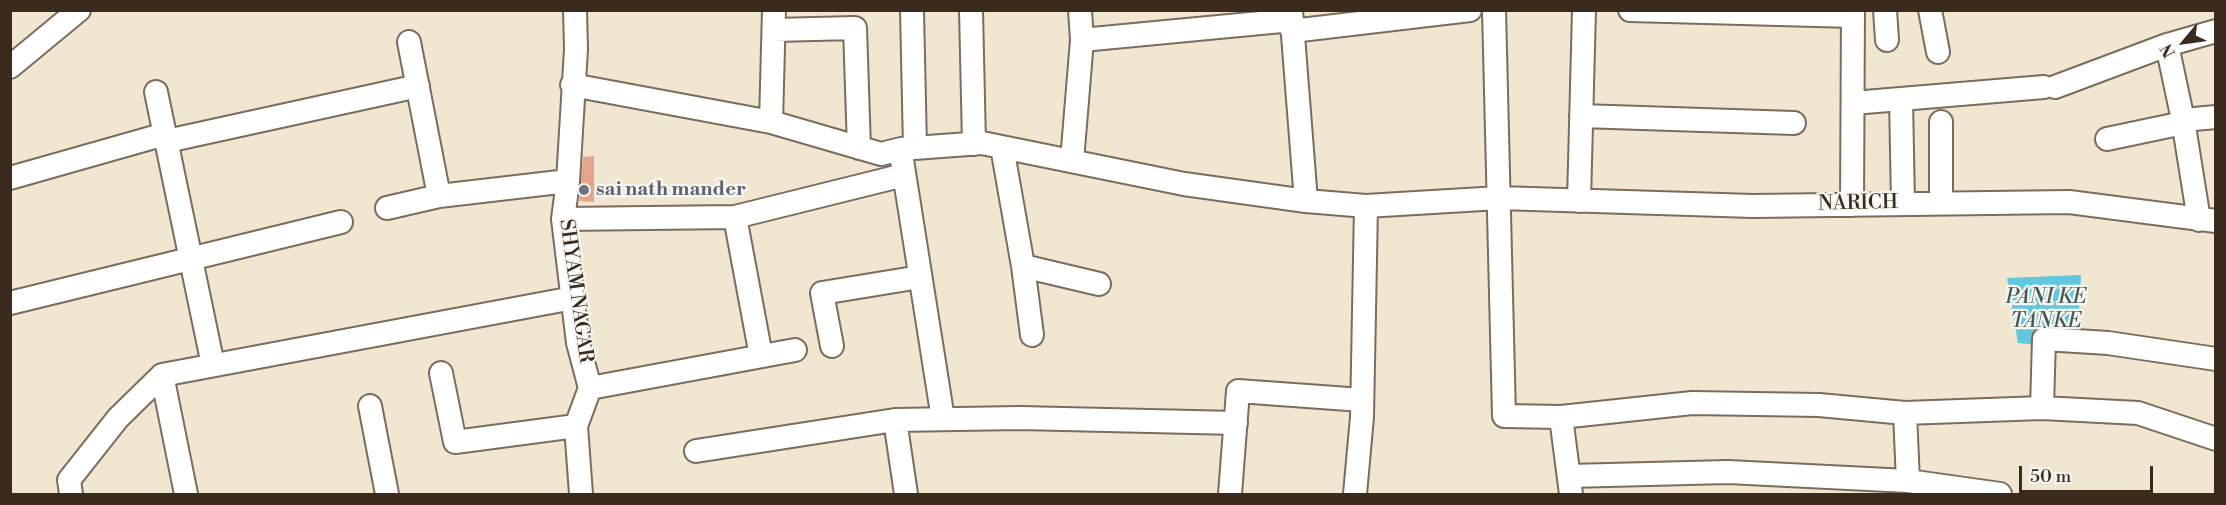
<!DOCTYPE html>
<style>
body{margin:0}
#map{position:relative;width:2226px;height:505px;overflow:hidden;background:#f1e7d1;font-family:"Libre Bodoni",serif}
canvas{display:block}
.frame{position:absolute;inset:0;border:12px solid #3b2a1e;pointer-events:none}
.north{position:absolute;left:2154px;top:12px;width:60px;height:60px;-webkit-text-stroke:4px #f6f6f2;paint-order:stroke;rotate:241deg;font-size:16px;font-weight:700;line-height:24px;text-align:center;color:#3b2a1e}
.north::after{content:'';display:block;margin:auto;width:21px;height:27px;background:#3b2a1e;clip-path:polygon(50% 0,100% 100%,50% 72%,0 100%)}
.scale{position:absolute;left:2019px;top:466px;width:134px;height:27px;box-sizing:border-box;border:3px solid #3b2a1e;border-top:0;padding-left:8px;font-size:18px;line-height:21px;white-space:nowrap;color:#3b2a1e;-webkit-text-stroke:4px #f6f6f2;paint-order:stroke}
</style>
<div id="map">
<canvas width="2226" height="505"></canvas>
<div class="frame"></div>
<div class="north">N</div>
<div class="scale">50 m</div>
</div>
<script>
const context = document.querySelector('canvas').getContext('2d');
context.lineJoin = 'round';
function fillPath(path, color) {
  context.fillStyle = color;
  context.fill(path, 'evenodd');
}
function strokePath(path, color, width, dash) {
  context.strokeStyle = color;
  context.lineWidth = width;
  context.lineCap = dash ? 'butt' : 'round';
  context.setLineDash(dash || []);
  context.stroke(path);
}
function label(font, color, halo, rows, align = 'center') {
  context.font = font + ' "Libre Bodoni",serif';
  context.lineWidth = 4.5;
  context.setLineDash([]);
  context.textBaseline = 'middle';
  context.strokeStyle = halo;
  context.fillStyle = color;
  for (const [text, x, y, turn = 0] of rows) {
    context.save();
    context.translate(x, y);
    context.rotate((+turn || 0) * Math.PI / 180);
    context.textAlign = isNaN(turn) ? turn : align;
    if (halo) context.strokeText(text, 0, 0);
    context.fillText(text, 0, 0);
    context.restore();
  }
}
const water = new Path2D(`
 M2081,275l-4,73 -59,-5 -11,-65z`);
const building = new Path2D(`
 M594,156v46l-15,-1 4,-44z`);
const minor = new Path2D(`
 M575,10l1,39 -8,132 -5,38 15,124 12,45 -14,38 5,68
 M774,10l-3,112 110,32 20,-5 81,-6 202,41 122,17 60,5 133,-8 254,8 316,-4 147,19
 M912,10l3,138
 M971,10l3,134
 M1291,10l15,191
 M1494,10l10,406 57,1 131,-14 127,2 86,8 137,-5 96,5 78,26
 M1630,10l223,6
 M1885,10l2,30
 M1930,10l8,42
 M774,30l81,-2 4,120
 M1292,31l178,-21
 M1082,40l210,-20
 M409,42l30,154
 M2167,45l16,75 16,100
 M10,67l69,-57
 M572,85l199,37
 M2055,87l112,-42 49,-14
 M156,92l57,273
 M1901,99l2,105
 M1853,103l191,-16
 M1581,116l213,7
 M2183,120l33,-3
 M2107,139l76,-16
 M167,141l251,-55
 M1002,147l21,119
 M902,160l41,259
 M1072,161l10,-121 -2,-30
 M10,178l155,-44
 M1579,201l5,-191
 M1941,203v-81
 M1852,205l1,-195
 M387,208l52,-12 129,-15
 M735,217l26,139
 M563,219l172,-2 169,-42
 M10,303l331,-81
 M1032,335l-9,-69 76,18
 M832,346l-10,-53 98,-16
 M441,373l14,69 121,-16
 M162,375l24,119
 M590,388l205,-38
 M370,406l17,88
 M2042,408l2,-69 64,4 108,16
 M1905,413l3,68
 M1561,417l10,77
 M696,451l199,-31
 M1569,476l159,-4 180,9 92,13
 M71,494l-2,-14 49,-62 44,-43 411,-77
 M906,494l-11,-74 125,-2 216,5
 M1230,494l8,-103 124,9
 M1355,494l7,-77 4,-211`);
const markers = [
 [584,190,6,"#6b7280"]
];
const worshipNames = [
 ["sai nath mander",596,190]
];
const streetNames = [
 ["NARICH",1858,204,-1],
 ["SHYAM NAGAR",575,291,82]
];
const waterNames = [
 ["PANI KE",2046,298],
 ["TANKE",2046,322]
];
fillPath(water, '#60c7dd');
fillPath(building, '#e4a58f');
strokePath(minor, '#7b6c5d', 26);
strokePath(minor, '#fff', 22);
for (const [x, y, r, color] of markers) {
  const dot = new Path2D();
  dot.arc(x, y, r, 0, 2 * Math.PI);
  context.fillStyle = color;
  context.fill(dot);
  strokePath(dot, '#f6f6f2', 2);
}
label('bold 20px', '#5b616d', '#f6f6f2', worshipNames, 'left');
label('20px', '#3b2a1e', '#f6f6f2', streetNames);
label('italic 21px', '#465957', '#f6f6f2', waterNames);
</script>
